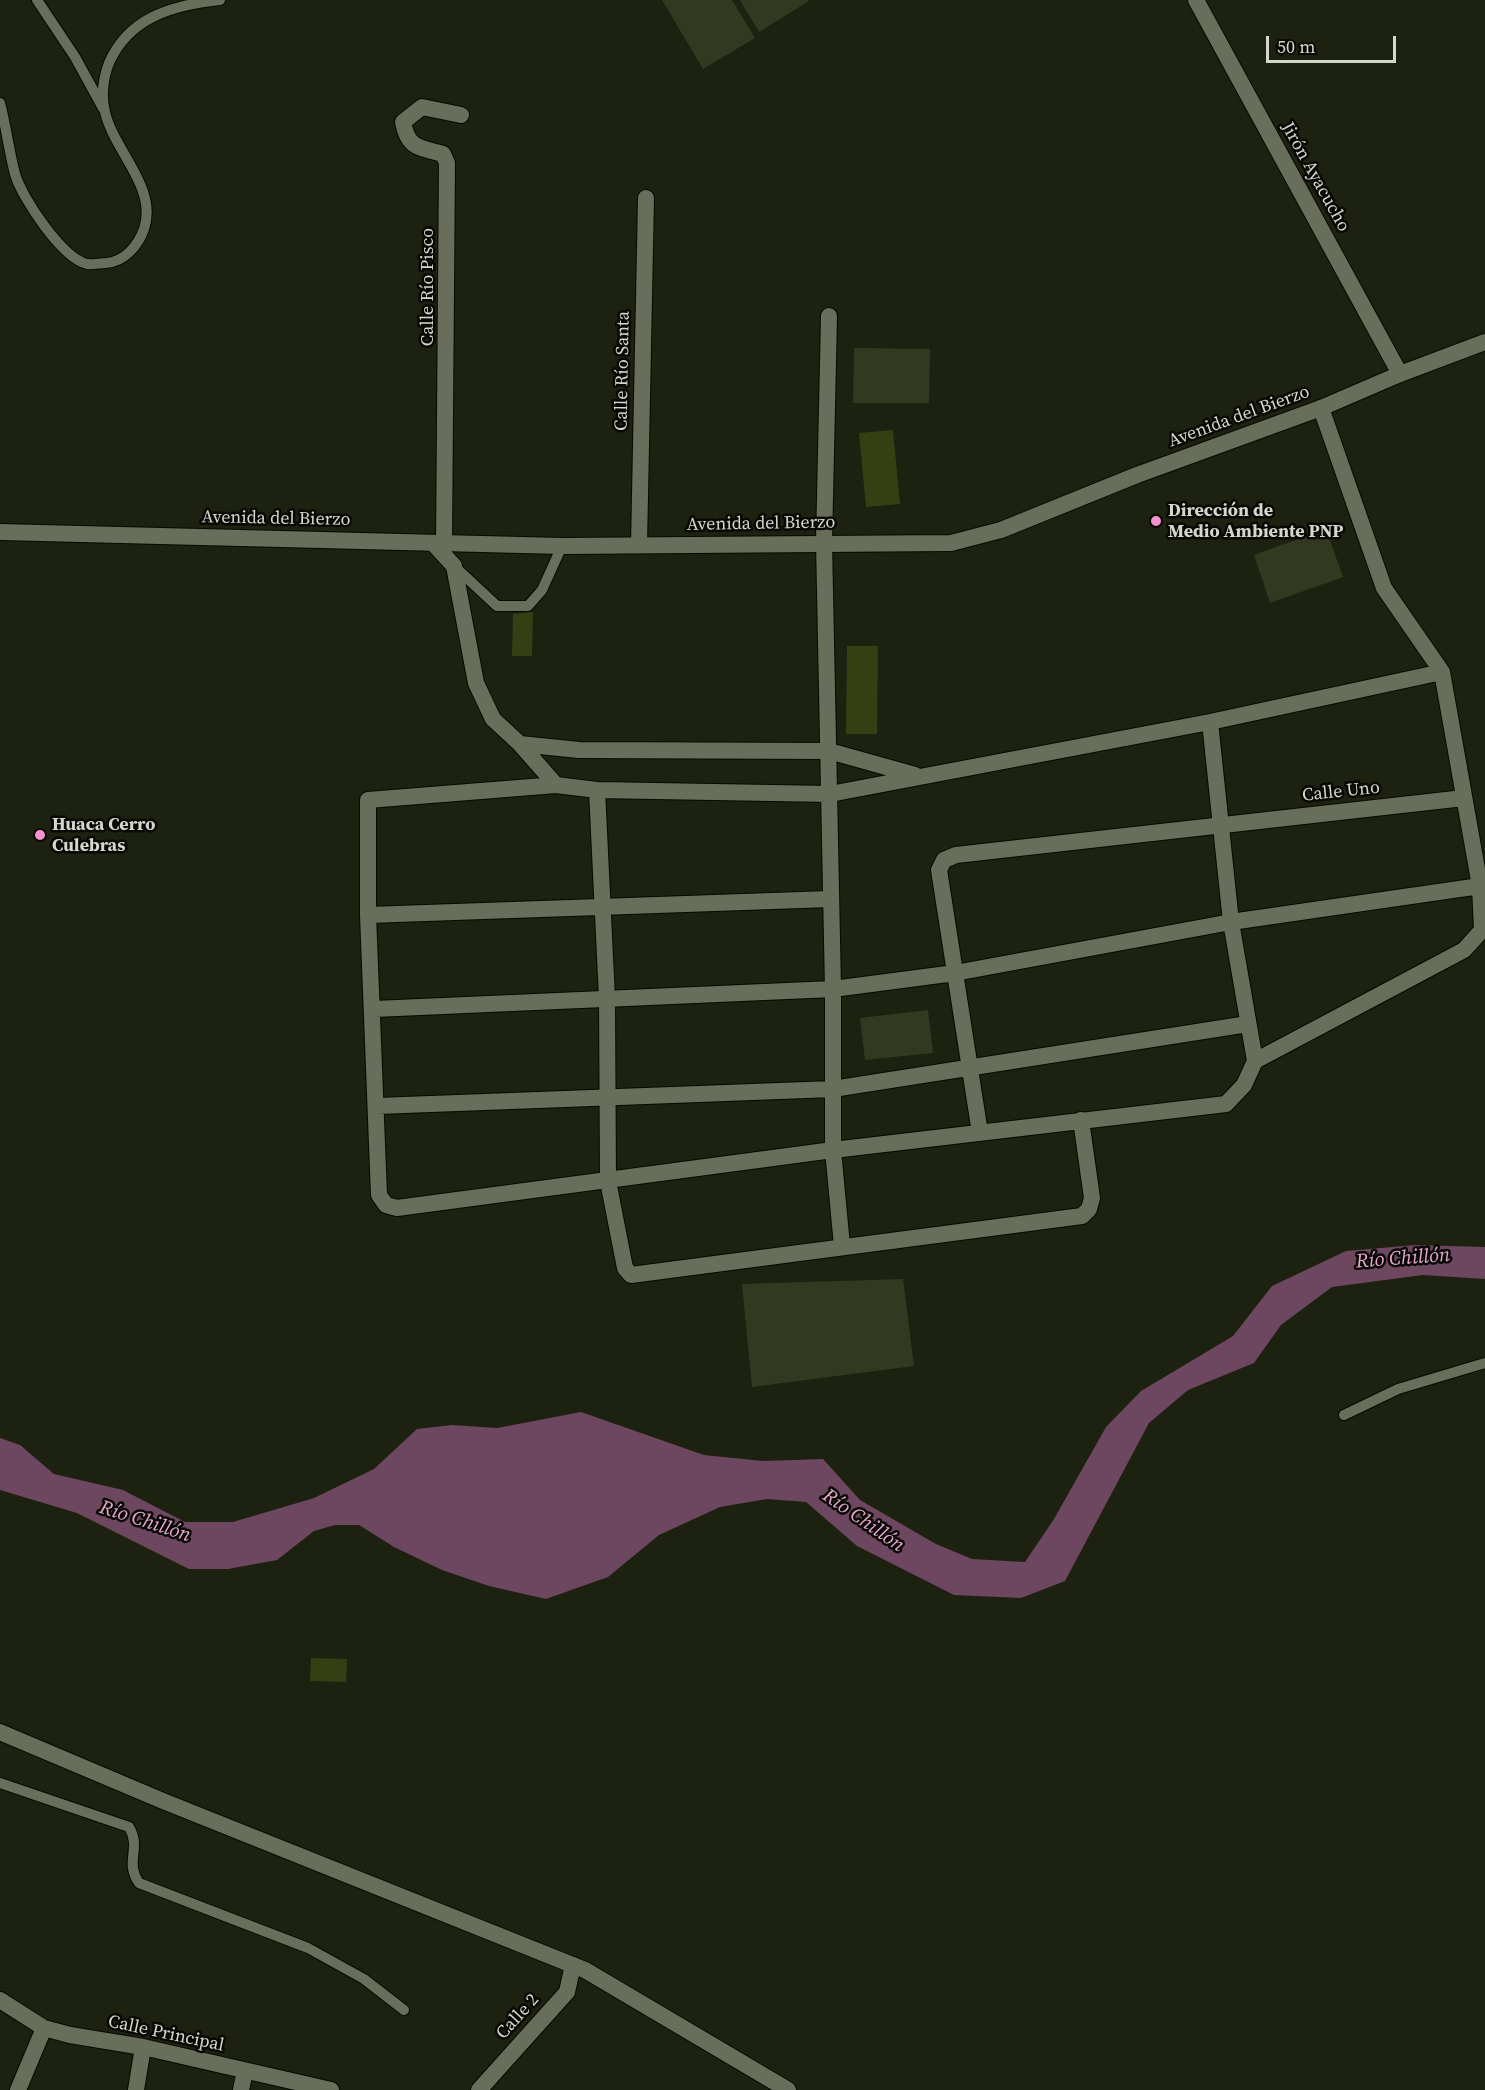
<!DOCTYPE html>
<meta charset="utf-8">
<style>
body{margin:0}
#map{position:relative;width:1485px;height:2090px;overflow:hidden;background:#1c2110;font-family:"Source Serif 4",serif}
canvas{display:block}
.scale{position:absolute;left:1266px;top:36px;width:130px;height:27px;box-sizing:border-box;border:3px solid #d3d7cc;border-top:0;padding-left:8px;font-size:18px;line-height:21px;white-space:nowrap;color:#d3d7cc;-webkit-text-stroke:4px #080904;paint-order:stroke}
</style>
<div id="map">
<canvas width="1485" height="2090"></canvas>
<div class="scale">50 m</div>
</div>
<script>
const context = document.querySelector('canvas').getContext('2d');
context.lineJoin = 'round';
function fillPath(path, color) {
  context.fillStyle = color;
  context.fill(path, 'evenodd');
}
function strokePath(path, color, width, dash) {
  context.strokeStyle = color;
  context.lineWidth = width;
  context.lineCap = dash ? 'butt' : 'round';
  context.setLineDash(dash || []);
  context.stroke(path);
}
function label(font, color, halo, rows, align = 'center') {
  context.font = font + ' "Source Serif 4",serif';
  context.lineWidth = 5;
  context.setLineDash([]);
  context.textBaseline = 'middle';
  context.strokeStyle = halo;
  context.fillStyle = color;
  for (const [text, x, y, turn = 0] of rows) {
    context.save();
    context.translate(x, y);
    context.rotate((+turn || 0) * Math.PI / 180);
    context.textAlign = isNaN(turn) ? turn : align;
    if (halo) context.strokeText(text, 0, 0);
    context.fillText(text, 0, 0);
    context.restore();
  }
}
const green = new Path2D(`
 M662,0h70l23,38 -52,31z
 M740,0h68l1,1 -50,31z
 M854,348l76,1 -1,54h-76z
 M1326,529l17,48 -73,26 -16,-48z
 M928,1010l5,43 -68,7 -5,-42z
 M903,1279l11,87 -162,21 -10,-103z`);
const water = new Path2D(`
 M1415,1245l70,2v32l-62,-4 -91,12 -51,38 -27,38 -66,27 -39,33 -84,158 -44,17 -67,-3 -97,-49 -51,-44 -39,-3 -47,8 -61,28 -51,42 -62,22 -57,-13 -47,-16 -48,-23 -35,-22h-24l-21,6 -37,29 -49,9h-39l-112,-56 -77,-23v-52l20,7 34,29 69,16 62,32h48l81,-24 60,-29 43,-40 35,-4 45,3 84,-16 123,43 59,6 60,-2 37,41 76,44 36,15 53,3 29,-43 52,-92 35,-36 92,-55 39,-50 74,-35z`);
const building = new Path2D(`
 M893,430l7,74 -34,3 -7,-74z
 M533,612l-1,44h-20l1,-42z
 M847,646h31l-1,88h-31z
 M311,1658l36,1 -1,23 -36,-1z`);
const service = new Path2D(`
 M37,0l38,57 28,51
 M0,103c6,23 9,48 15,71 7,24 47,84 72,90 5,1 13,-1 19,-1 18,-1 32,-17 38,-34 14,-41 -30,-78 -39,-117 -4,-15 -2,-34 4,-49 20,-46 64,-58 111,-63
 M454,566l43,40h31l14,-16 20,-44
 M1344,1415l54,-26 87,-26
 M0,1783l129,44c13,22 -5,34 10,56l169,65 56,31 40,31`);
const minor = new Path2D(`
 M1196,0l204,374
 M829,316l-5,226 9,447v161l9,96
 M433,543l21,23 22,117 17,36 27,25 36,41 41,5 233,4 380,-72 232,-50
 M444,543l3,-380 -4,-9c-24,-7 -35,-5 -40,-32l19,-15 39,8
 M639,545l7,-347
 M520,744l59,6 250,1 86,24
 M556,785l-188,15v115l11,280 7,10 11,3 436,-58 393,-46 18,-19 11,-24 -24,-139 -21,-200
 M597,790l10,208 1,183 17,87 6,7 451,-59 7,-7 3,-11 -11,-78
 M368,915l462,-16
 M374,1009l459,-20 122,-16 276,-51 249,-36
 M1255,1061l209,-111 18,-20 -2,-44 -38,-214 -58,-84 -63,-180
 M377,1106l456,-17 415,-65
 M980,1133l-41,-263 5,-10 12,-5 508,-57
 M0,2000l44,28 26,7 73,12 188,43
 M18,2090l26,-62
 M136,2090l7,-43
 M241,2090l4,-19
 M479,2090l88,-98 6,-27`);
const tertiary = new Path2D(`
 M0,532l562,14 389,-3 50,-13 136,-55 184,-67 79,-34 85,-32
 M0,1732l163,69 422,169 203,120`);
const markers = [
 [1156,521,6,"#f591d2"],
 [40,835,6,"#f591d2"]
];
const streetNames = [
 ["Jirón Ayacucho",1315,177,61],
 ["Calle Río Pisco",428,287,-90],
 ["Calle Río Santa",623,371,-89],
 ["Avenida del Bierzo",1239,417,-20],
 ["Avenida del Bierzo",276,519,1],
 ["Avenida del Bierzo",761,524,-1],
 ["Calle Uno",1341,792,-6],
 ["Calle 2",518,2017,-48],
 ["Calle Principal",166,2034,12]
];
const poiNames = [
 ["Dirección de",1168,511],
 ["Medio Ambiente PNP",1168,532],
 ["Huaca Cerro",52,825],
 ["Culebras",52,846]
];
const waterNames = [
 ["Río Chillón",1403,1259,-4],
 ["Río Chillón",863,1521,35],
 ["Río Chillón",145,1522,18]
];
fillPath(green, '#333921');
fillPath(water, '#6d465f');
fillPath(building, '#363f14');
strokePath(service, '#070a00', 12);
strokePath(minor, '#070a00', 18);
strokePath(tertiary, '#070a00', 18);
strokePath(service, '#686e5a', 10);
strokePath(minor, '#686e5a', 16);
strokePath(tertiary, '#686e5a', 16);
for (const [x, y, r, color] of markers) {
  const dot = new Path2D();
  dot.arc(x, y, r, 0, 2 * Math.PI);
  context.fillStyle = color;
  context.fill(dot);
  strokePath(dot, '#080904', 2);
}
label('18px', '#d3d7cc', '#080904', streetNames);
label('bold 18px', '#d3d7cc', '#080904', poiNames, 'left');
label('italic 20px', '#e9a6d0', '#080904', waterNames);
</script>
